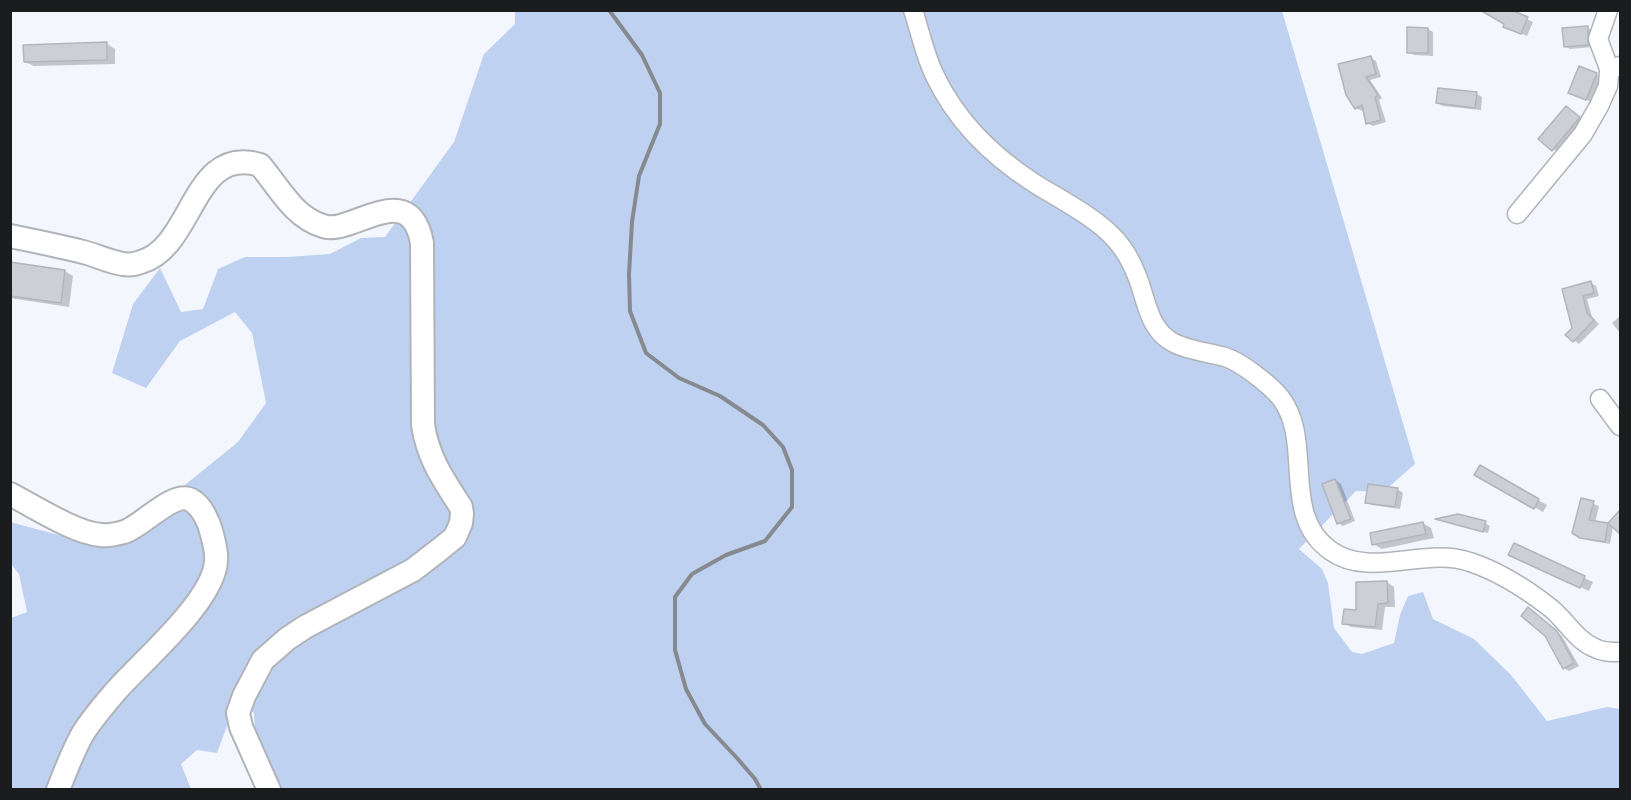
<!DOCTYPE html>
<style>
body{margin:0}
#map{position:relative;width:1631px;height:800px;overflow:hidden;background:#f3f7fd;font-family:Ubuntu,sans-serif}
canvas{display:block}
.frame{position:absolute;inset:0;border:12px solid #1a1c1e;pointer-events:none}
</style>
<div id="map">
<canvas width="1631" height="800"></canvas>
<div class="frame"></div>
</div>
<script>
const context = document.querySelector('canvas').getContext('2d');
context.lineJoin = 'round';
function fillPath(path, color) {
  context.fillStyle = color;
  context.fill(path, 'evenodd');
}
function strokePath(path, color, width, dash) {
  context.strokeStyle = color;
  context.lineWidth = width;
  context.lineCap = dash ? 'butt' : 'round';
  context.setLineDash(dash || []);
  context.stroke(path);
}
const green = new Path2D(`
 M515,11h767l133,453 -32,28 -27,-1 -57,58 23,20 6,14 6,45 18,24 10,2 32,-11 6,-28 8,-19 15,-4 10,27 41,20 37,36 36,46 60,-14 13,2v80h-1345l-20,-53 -1,-23 -17,-14 -20,54 -20,-3 -16,14 10,25h-180v-171l16,-6 -8,-38 -8,-10 -1,-42 97,26 131,-106 28,-39 -14,-70 -17,-21 -55,29 -34,47 -34,-15 21,-69 27,-36 21,44 22,-3 15,-40 27,-12h42l43,-3 31,-16 24,-1 69,-95 30,-88 31,-30z`);
const shadow = new Path2D(`
 M1507,10l26,12 -6,14 -17,-7z
 M1588,28l5,3v16l-23,2 -5,-3z
 M1428,29l5,3v24l-19,-1 -6,-3z
 M107,44l8,5v15l-81,2 -9,-4z
 M1371,58l5,3 5,16 -11,3 12,18 -3,2 7,22 -13,4 -6,-3 -3,-13 -2,1 -6,-3z
 M1596,74l5,3 -10,25 -16,-7z
 M1477,94l5,3 -1,13 -38,-4 -6,-3z
 M1567,108l20,15 -26,31 -8,-5z
 M10,264l55,7 8,5 -4,31 -59,-9z
 M1591,283l5,3 3,10 -12,3 5,18 7,7 -20,20 -12,-9 7,-7 -10,-38z
 M1620,316v17l-8,-10z
 M1480,467l67,38 -4,7 -67,-38z
 M1335,480l6,4 14,37 -12,5 -5,-3z
 M1397,489l6,4 -3,16 -28,-4 -5,-3z
 M1583,500l16,6 -4,17 14,2 11,-13v20l-7,-6 -3,18 -23,-4 -13,-7z
 M1439,520l46,3 5,3 -2,7z
 M1423,523l8,5 3,10 -52,11 -9,-5z
 M1514,545l79,37 -4,9 -71,-32z
 M1387,582l7,5 1,20h-10l-3,23 -31,-3 -7,-4 14,-11z
 M1534,612l28,24 17,30 -10,5 -5,-3z`);
const building = new Path2D(`
 M1480,10h31l17,7 -7,17 -18,-7 1,-3z
 M1588,26v19l-24,2 -2,-19z
 M1407,27l21,1v25h-21z
 M107,42v18l-83,2 -1,-17z
 M1371,56l5,18 -10,3 12,18 -3,2 6,23 -15,4 -4,-19 -7,4 -9,-14 -8,-31z
 M1579,66l18,7 -11,27 -18,-7z
 M1438,88l39,4 -2,16 -39,-5z
 M1566,106l14,11 -28,34 -14,-12z
 M10,262l55,8 -4,33 -51,-7z
 M1591,281l3,12 -11,3 4,17 7,7 -21,22 -8,-7 7,-7 -10,-39z
 M1480,465l59,34 -5,10 -60,-34z
 M1335,479l16,40 -14,5 -15,-40z
 M1368,484l30,4 -3,19 -30,-4z
 M1581,498l13,3 -5,19 19,3 -3,19 -25,-4 -8,-5z
 M1620,510v24l-12,-11z
 M1458,514l28,7 -3,11 -48,-13z
 M1423,522l3,12 -54,11 -2,-12z
 M1514,543l71,33 -5,12 -72,-33z
 M1387,581l1,22 -10,1 -3,23 -33,-3 2,-15 12,1v-28z
 M1528,607l29,24 17,32 -11,6 -18,-33 -24,-20z`);
const minor = new Path2D(`
 M913,10c7,21 12,46 22,66 21,44 57,80 99,107 25,16 62,34 82,57 9,10 16,23 21,36 9,22 11,50 32,64 14,10 39,12 56,17 16,5 44,27 55,40 35,44 -1,118 51,154 40,28 95,-5 139,11 27,9 56,27 78,44 17,12 27,34 47,42 7,4 17,4 25,4
 M1608,10l-10,29 12,32
 M1517,214l66,-80 16,-28 9,-20 1,-14 3,-3 8,-3
 M1600,399l20,27`);
const major = new Path2D(`
 M10,236c25,5 49,10 73,16 13,3 26,10 40,12 5,1 13,0 18,-2 53,-15 51,-118 119,-97 19,22 33,52 63,61 8,3 19,0 27,-3 34,-12 63,-27 72,20l1,182c5,33 20,54 38,82l1,7 -1,9 -6,14 -16,13 -26,20 -108,57 -18,12 -24,21 -19,36 -6,17 3,14 28,63
 M10,494c25,13 65,39 91,41 8,1 16,-1 23,-3 17,-5 50,-42 67,-32 11,6 18,22 21,34 2,9 5,18 4,27 -2,40 -74,100 -101,131 -11,13 -25,29 -33,43 -9,16 -17,37 -24,55`);
const rail = new Path2D(`
 M609,10l33,45 18,38v31l-21,52 -7,46 -3,52 1,37 16,42 33,25 41,18 43,29 20,22 9,23v37l-27,34 -39,14 -34,19 -17,23v53l11,39 19,35 32,34 18,21 6,11`);
fillPath(green, '#bed1f1');
fillPath(shadow, '#0003');
fillPath(building, '#ccd0d6');
strokePath(building, '#b2b5bb', 1.5);
strokePath(minor, '#b0b4b9', 21);
strokePath(major, '#b0b4b9', 26);
strokePath(minor, '#fff', 18);
strokePath(major, '#fff', 22);
strokePath(rail, '#86898d', 4);
</script>
